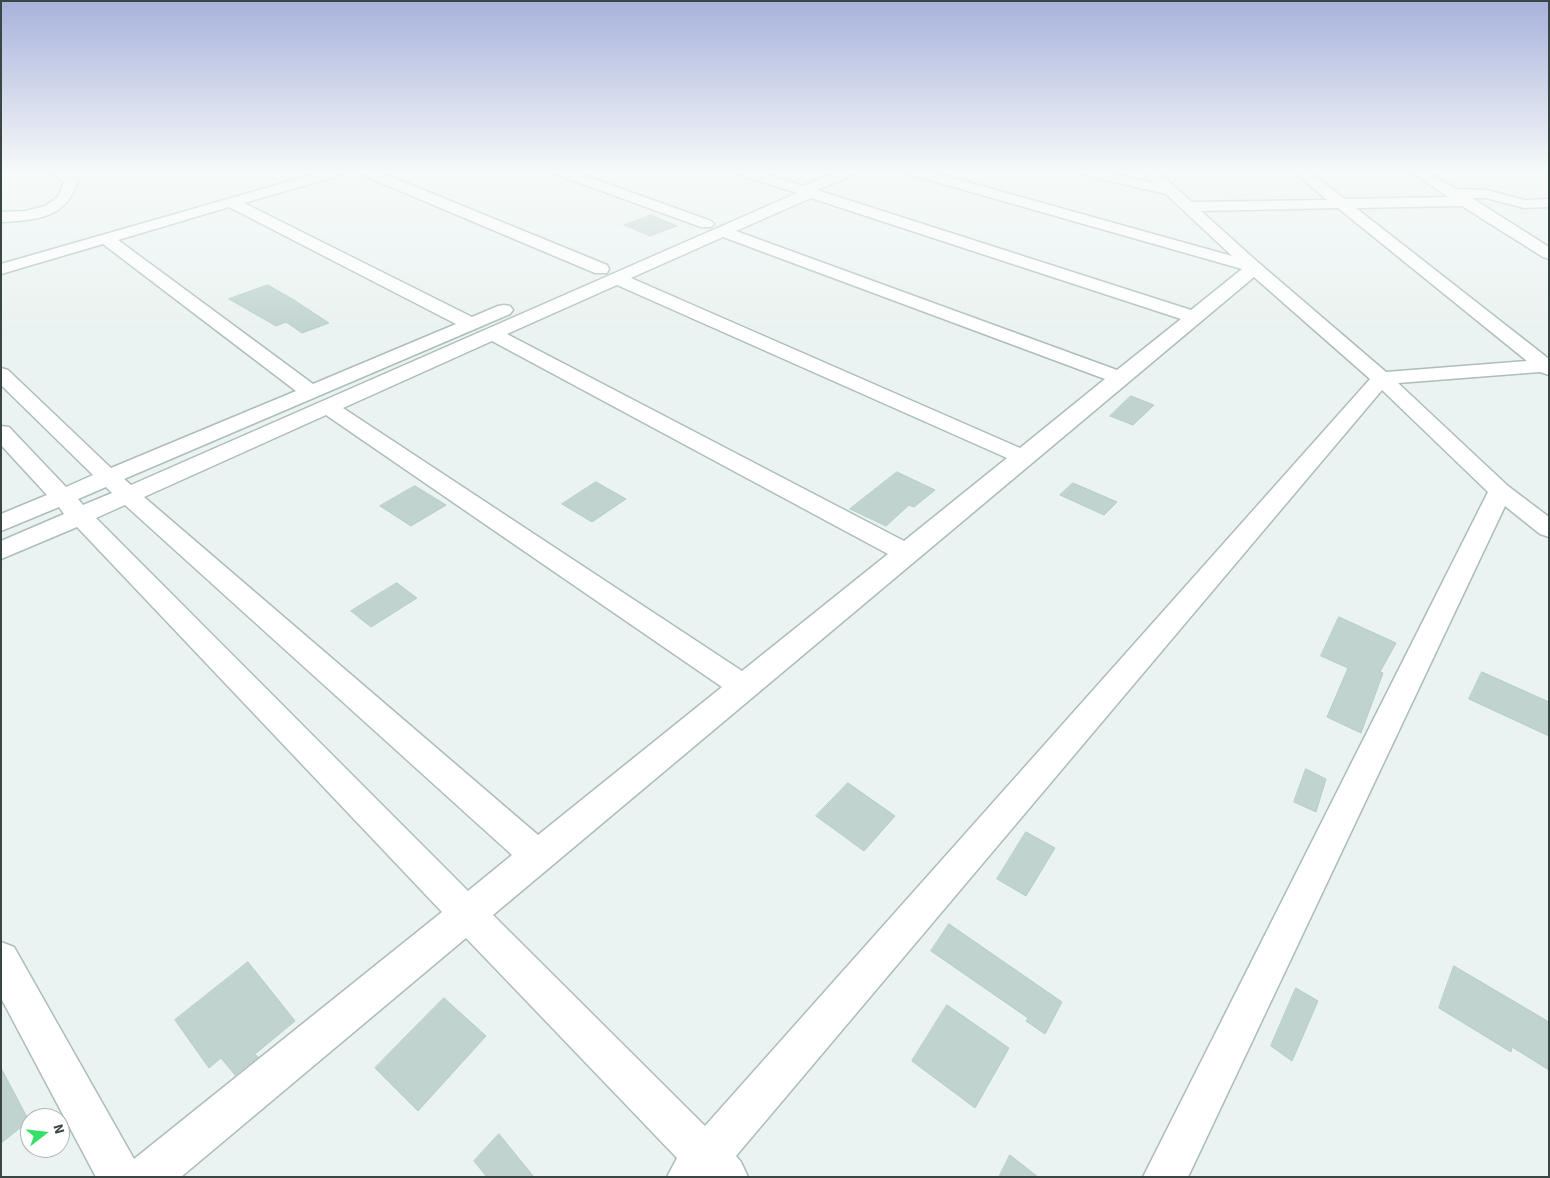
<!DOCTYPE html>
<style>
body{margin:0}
#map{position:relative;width:1550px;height:1178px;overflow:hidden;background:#eaf3f1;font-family:"Source Sans 3",sans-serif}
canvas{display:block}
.frame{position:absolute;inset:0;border:2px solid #394643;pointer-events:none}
.north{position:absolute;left:20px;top:1108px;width:50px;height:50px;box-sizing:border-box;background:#fff;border:1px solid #b0b5b4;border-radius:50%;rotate:74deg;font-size:14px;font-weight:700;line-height:20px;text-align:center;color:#394643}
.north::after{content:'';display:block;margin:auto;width:18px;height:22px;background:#34e068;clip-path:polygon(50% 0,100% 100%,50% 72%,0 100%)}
</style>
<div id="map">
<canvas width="1550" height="1178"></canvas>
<div class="frame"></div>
<div class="north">N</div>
</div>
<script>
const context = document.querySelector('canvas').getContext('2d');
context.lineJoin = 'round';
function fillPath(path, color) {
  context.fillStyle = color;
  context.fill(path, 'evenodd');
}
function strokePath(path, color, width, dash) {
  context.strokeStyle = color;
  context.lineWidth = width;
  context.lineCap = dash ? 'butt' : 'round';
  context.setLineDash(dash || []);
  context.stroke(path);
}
const building = new Path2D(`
 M651,215l26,11 -27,10 -26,-11z
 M268,285l26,15 35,23 -27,10 -16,-11 -10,4 -47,-27z
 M1131,396l23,9 -21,20 -23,-9z
 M897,472l38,18 -21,17 -5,-2 -23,21 -36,-17z
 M596,482l30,17 -34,23 -30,-18z
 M1073,483l44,19 -13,13 -44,-20z
 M415,486l31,19 -35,21 -31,-20z
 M397,583l20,15 -46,29 -20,-16z
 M1339,617l57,26 -16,29 3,1 -22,60 -34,-16 21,-49 -27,-12z
 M1482,672l67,30v34l-80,-37z
 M1306,769l20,10 -10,33 -22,-10z
 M848,783l47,33 -31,35 -48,-35z
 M1026,832l29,16 -29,48 -29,-17z
 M949,924l113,78 -17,32 -19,-13 2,-3 -97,-67z
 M248,962l47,59 -40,33 3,3 -23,18 -14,-17 -12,10 -34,-48z
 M1454,966l95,56v48l-37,-23 -1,5 -72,-44z
 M1296,988l22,13 -26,60 -21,-15z
 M444,998l42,38 -68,75 -43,-43z
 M947,1005l62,43 -34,60 -63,-47z
 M1,1068l28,53 -28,22z
 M499,1134l35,43h-47l-13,-16z
 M1010,1155l28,22h-39z`);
const minor = new Path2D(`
 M49,171h19l10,10c-12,38 -42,39 -77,41v-10l25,-1 19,-5 13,-9 6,-15z
 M325,171h21l-2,3 -100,29 228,114 26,-11 6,-1 6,1 3,4 -3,4 -386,165 7,6 666,-292 -60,-19 -2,-3h20l48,15 36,-15h19l-2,3 -39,16 374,120 51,-41 -334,-95 -2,-3h22l304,85 -66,-62 -87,-20 -2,-3h24l53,12 -12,-12h15l35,31 135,-2 -34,-29h15l37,28 103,-2 -38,-26h16l30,18 31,1 37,10 25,-1v8l-25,1 -38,-10h-14l77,49v12l-6,-2 -81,-51 -106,2 193,151v16l-9,-3 -142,11 110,103 41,31v20l-9,-3 -35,-28 -317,671h-45l345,-685 -106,-102 -646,766 5,6 7,15h-81l10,-19 -211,-220 -285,239h-85l-95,-179v-56l13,5 120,212 308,-247 -365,-385 -76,32v-18l63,-27 -5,-7 -58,24v-17l46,-19 -46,-50v-19l8,1 57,60 27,-12 -92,-90v-17l7,2 103,98 185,-77 -193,-147 -102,30v-10zM811,198l370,121 -64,51 -381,-139zM229,207l227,117 -143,60 -195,-144zM1338,208l189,153 -141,11 -126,-108 -59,-53zM723,237l382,142 -85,69 -389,-170zM1254,277l116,102 -665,747 -212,-211zM617,285l390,173 -103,83 -397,-207zM492,341l396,213 -146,117 -399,-263zM326,415l396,272 -184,148 -394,-338zM106,487l6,6 -29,12 -5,-6zM125,505l387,350 -44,36 -372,-373z
 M358,171h19l230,94 2,4 -2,4h-12l-235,-99z
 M553,171h19l139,50 3,3 -3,3h-10l-146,-53z`);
fillPath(building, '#c0d3cf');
strokePath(building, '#b4cdc7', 1);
strokePath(minor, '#adbdba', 3);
fillPath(minor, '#fff');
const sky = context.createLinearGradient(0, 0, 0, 336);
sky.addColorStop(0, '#a8b2db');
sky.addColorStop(0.51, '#f6faf9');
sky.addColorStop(1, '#f6faf900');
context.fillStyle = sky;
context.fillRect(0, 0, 1550, 336);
</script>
